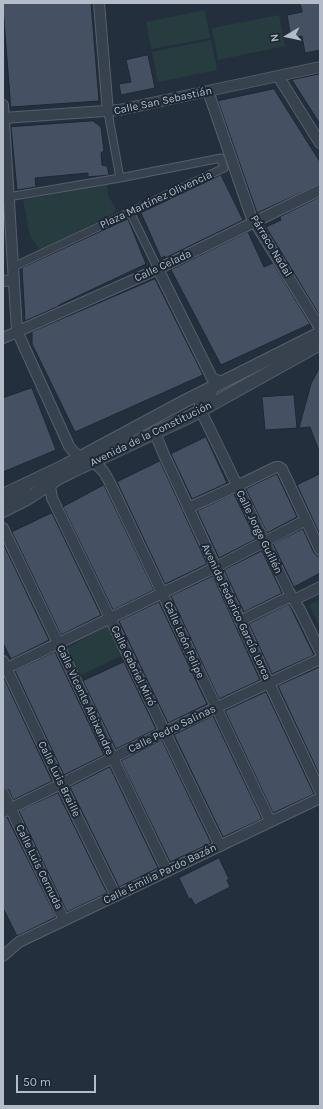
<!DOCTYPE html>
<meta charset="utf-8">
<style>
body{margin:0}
#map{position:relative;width:323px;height:1109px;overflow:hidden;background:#242f3e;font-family:Karla,sans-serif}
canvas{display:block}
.frame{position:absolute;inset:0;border:4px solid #b4bcc9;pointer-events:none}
.north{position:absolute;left:267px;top:16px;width:40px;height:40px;-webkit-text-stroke:3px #1d2633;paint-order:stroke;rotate:261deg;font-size:11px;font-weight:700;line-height:16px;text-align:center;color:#b4bcc9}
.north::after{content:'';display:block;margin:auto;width:14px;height:18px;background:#b4bcc9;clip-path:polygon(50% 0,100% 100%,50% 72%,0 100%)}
.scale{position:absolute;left:16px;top:1075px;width:80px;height:18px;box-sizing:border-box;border:2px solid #b4bcc9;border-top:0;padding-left:5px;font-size:12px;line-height:14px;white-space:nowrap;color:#b4bcc9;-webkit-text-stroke:3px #1d2633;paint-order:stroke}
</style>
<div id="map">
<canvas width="323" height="1109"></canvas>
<div class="frame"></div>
<div class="north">N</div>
<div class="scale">50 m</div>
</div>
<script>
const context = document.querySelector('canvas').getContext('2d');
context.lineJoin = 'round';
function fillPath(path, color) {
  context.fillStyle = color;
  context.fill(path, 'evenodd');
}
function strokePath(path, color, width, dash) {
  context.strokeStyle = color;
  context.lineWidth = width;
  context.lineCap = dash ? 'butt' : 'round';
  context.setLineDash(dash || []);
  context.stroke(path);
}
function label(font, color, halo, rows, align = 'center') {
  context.font = font + ' Karla,sans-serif';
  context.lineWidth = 4;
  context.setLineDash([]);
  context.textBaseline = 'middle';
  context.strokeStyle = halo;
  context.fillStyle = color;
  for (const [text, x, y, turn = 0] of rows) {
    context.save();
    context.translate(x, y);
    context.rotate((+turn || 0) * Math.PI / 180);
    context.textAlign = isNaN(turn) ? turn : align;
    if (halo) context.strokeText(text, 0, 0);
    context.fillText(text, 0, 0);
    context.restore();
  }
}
const green = new Path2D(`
 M205,10l5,28 -59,11 -5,-27z
 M279,15l6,31 -67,14 -6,-32z
 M211,40l6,30 -59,12 -6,-30z
 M107,183l1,13 9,14 -8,6 -69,34 -10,-14 -7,-36z
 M320,599v29l-11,-23z
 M109,625l14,30 -42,20 -14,-27z`);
const building = new Path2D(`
 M3,3h88l8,98 -88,6z
 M300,3h20v47l-15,3 -3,-17 -11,2 -4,-23 15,-3z
 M148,55l7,33 -34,7 -2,-11 12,-2 -5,-22z
 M320,74v50l-28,-44z
 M274,89l46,73v22l-63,29 -39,-112z
 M93,121l8,6 3,24 -3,2 1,12 5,1 2,9 -21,2v-4l-53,5 1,9 -19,3 -6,-63z
 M221,175l22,45 -78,38v-2l-4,2 -20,-45z
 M320,197v119l-54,-89 15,-7 -1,-3z
 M128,219l18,45 -87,41v1l-34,15 -3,-53z
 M248,232l16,35 9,-4 37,61 -89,41 -50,-95z
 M155,279l48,96 -128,57 -43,-88v-12z
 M320,367v84h-1l-9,-24 -11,1 12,-44z
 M32,388l24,62 -53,22v-74z
 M294,395l3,33 -32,2 -3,-33z
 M206,437l21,46 -35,16 -21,-45z
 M160,461l47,103 -42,20 -48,-102z
 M277,474l20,43 -30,16 -21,-44z
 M320,474v61l-23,-50z
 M104,485l50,105 -41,20 -50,-103z
 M234,494l22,45 -37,19 -22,-47z
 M52,513l49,102 -40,20 -49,-103z
 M303,529l11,24 3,3h3v17l-26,14 -21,-43z
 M3,543l46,97 -38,19 -8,-16z
 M262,551l20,42 -38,19 -20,-42z
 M213,576l47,104 -41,19 -48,-103z
 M159,602l48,102 -39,19 -49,-102z
 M289,604l25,51 -42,19 -23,-50z
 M55,652l49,103 -40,20 -49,-104z
 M124,662l32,67 -40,20 -33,-68z
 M320,667v109l-42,-90z
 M3,676l49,105 -39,19 -4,-10 -6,-3z
 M266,692l48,102 -41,19 -48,-102z
 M213,716l49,103 -39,18 -49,-102z
 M162,740l49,103 -41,19 -49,-101z
 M110,767l48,101 -39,19 -49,-100z
 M58,793l49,100 -40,19 -48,-101z
 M7,817l49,100 -39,19 -14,-28v-90z
 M219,858l10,21 -2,1 3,7 -35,18 -4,-7 -2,1 -10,-21z`);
const pedestrian = new Path2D(`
 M108,112l12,66
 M8,197l112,-19 101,-20 3,10 -211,99
 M130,212l28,57`);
const minor = new Path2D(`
 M99,3l9,109
 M278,76l42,67
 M208,91l43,125 69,112
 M3,105l14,226 52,115c9,12 12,11 24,17 9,4 13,12 17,20 54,112 106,226 160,338
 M3,118l116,-8 201,-43
 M158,269l54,109 10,4
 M3,281l11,-1
 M3,338l155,-69 162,-79
 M212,392c-9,5 -15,9 -11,19l88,181 11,18 20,41
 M157,433v5l8,19 104,226 51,108
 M50,486l2,12 168,348
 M3,502l16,-8 9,-10
 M188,508l49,-22 39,-19h3l3,2 38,81
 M3,528l164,343
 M294,600l26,-13
 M240,621l51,-25
 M3,661l58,123 55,112
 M3,670l213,-103 90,-47
 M3,793l61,127
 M3,812l58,-28 103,-52 156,-73
 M3,956l16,-14 301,-144`);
const tertiary = new Path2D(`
 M3,495l63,-30 119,-64 135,-68
 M3,511l24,-12 32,-21 12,-6 120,-56 129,-72`);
const streetNames = [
 ["Calle San Sebastián",163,101,-12],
 ["Plaza Martínez Olivencia",156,200,-25],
 ["Párraco Nadal",271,246,59],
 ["Calle Celada",163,266,-25],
 ["Avenida de la Constitución",151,434,-26],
 ["Calle Jorge Guillén",259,532,64],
 ["Avenida Federico García Lorca",236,612,65],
 ["Calle León Felipe",184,640,66],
 ["Calle Gabriel Miró",133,666,64],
 ["Calle Vicente Aleixandre",85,700,65],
 ["Calle Pedro Salinas",172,729,-26],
 ["Calle Luis Braille",59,779,64],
 ["Calle Luis Cernuda",39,867,64],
 ["Calle Emilia Pardo Bazán",160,874,-26]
];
fillPath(green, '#263c3f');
fillPath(building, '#455162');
strokePath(building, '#1f2835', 1);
strokePath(pedestrian, '#565f6c', 9);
strokePath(minor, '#565f6c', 12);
strokePath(tertiary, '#565f6c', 14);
strokePath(pedestrian, '#38414e', 7);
strokePath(minor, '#38414e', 10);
strokePath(tertiary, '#38414e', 12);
label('11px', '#b4bcc9', '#1d2633', streetNames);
</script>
